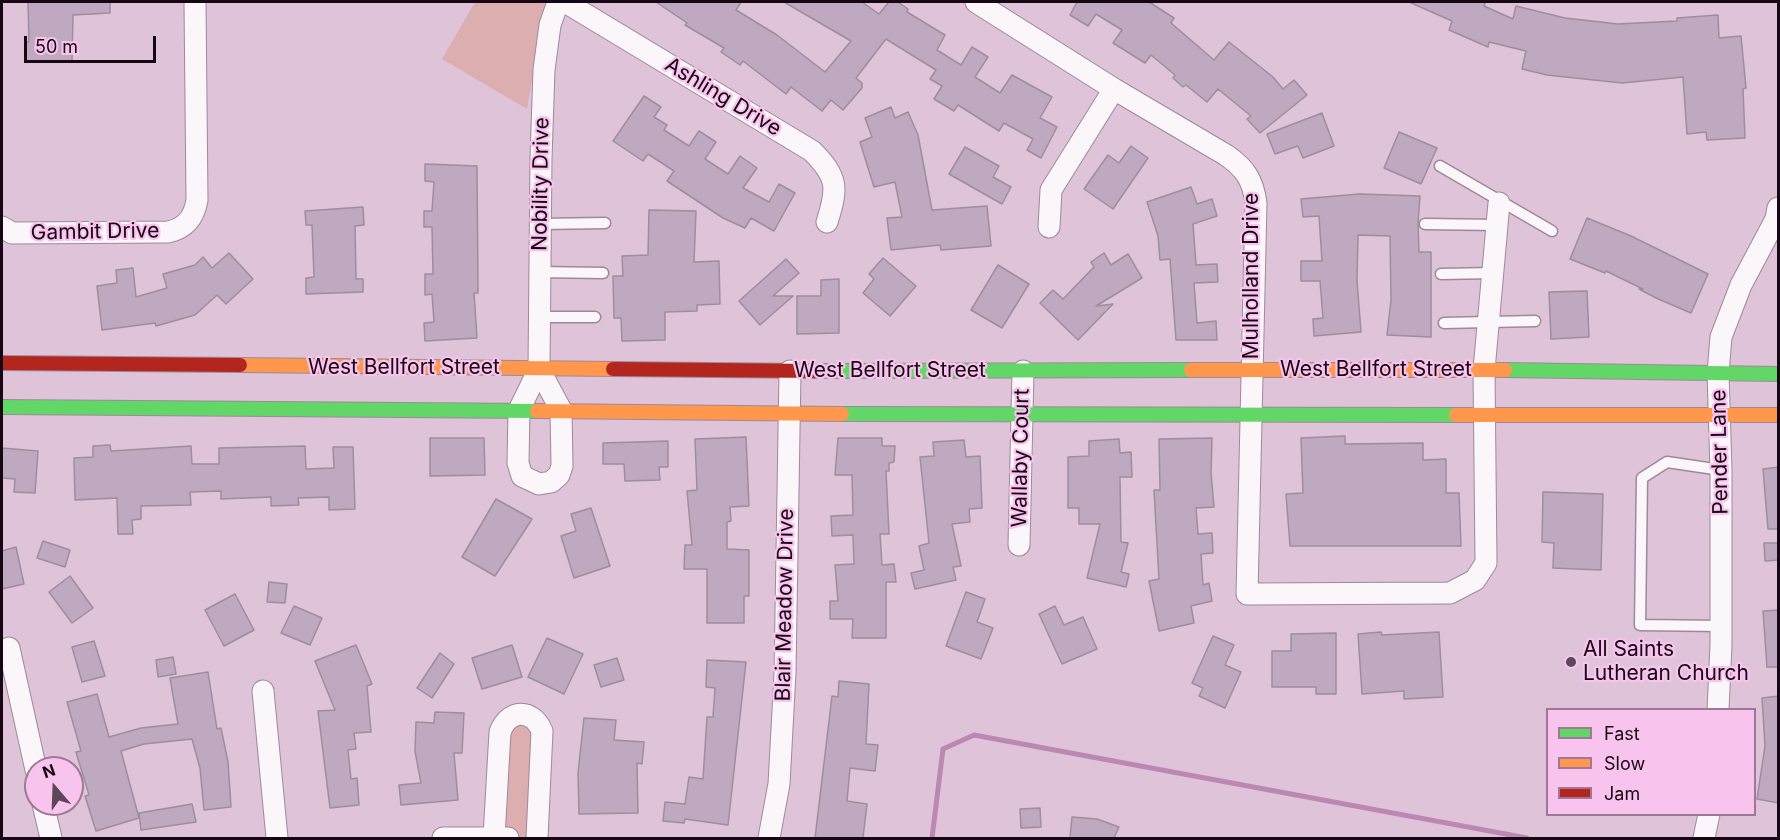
<!DOCTYPE html>
<style>
body{margin:0}
#map{position:relative;width:1780px;height:840px;overflow:hidden;background:#dec3d9;font-family:Inter,sans-serif}
canvas{display:block}
.frame{position:absolute;inset:0;border:3px solid #170614;pointer-events:none}
.legend{position:absolute;left:1546px;top:708px;width:210px;height:108px;box-sizing:border-box;background:#f8c4ed;border:2px solid #9e7896;margin:0;padding:8px 10px;list-style:none;font-size:18px;color:#170614}
.legend li{display:flex;align-items:center;gap:12px;height:30px}
.legend b{width:30px;border:2px solid #9e7896}
.north{position:absolute;left:24px;top:756px;width:60px;height:60px;box-sizing:border-box;background:#f8c4ed;border:2px solid #9e7896;border-radius:50%;rotate:341deg;font-size:16px;font-weight:700;line-height:24px;text-align:center;color:#170614}
.north::after{content:'';display:block;margin:auto;width:21px;height:27px;background:#5d4859;clip-path:polygon(50% 0,100% 100%,50% 72%,0 100%)}
.scale{position:absolute;left:24px;top:36px;width:132px;height:27px;box-sizing:border-box;border:3px solid #170614;border-top:0;padding-left:8px;font-size:18px;line-height:21px;white-space:nowrap;color:#170614;-webkit-text-stroke:4px #f8c4ed;paint-order:stroke}
</style>
<div id="map">
<canvas width="1780" height="840"></canvas>
<div class="frame"></div>
<ul class="legend">
<li><b style="height:8px;background:#63d668"></b>Fast</li>
<li><b style="height:8px;background:#ff974d"></b>Slow</li>
<li><b style="height:8px;background:#b3261e"></b>Jam</li>
</ul>
<div class="north">N</div>
<div class="scale">50 m</div>
</div>
<script>
const context = document.querySelector('canvas').getContext('2d');
context.lineJoin = 'round';
function fillPath(path, color) {
  context.fillStyle = color;
  context.fill(path, 'evenodd');
}
function strokePath(path, color, width, dash) {
  context.strokeStyle = color;
  context.lineWidth = width;
  context.lineCap = dash ? 'butt' : 'round';
  context.setLineDash(dash || []);
  context.stroke(path);
}
function label(font, color, halo, rows, align = 'center') {
  context.font = font + ' Inter,sans-serif';
  context.lineWidth = 4.5;
  context.setLineDash([]);
  context.textBaseline = 'middle';
  context.strokeStyle = halo;
  context.fillStyle = color;
  for (const [text, x, y, turn = 0] of rows) {
    context.save();
    context.translate(x, y);
    context.rotate((+turn || 0) * Math.PI / 180);
    context.textAlign = isNaN(turn) ? turn : align;
    if (halo) context.strokeText(text, 0, 0);
    context.fillText(text, 0, 0);
    context.restore();
  }
}
const green = new Path2D(`
 M475,2h65l5,2 -18,105 -85,-50z
 M532,717l4,121 -40,-3 5,-103z`);
const stream = new Path2D(`
 M932,838l11,-89 31,-14 553,103`);
const building = new Path2D(`
 M28,2h82v11l-37,2 -1,47 -47,-1v-19h4z
 M656,2h85l-5,8 41,25 48,37 26,-31 -67,-39h78l17,12 10,-12h9l10,7 -1,3 38,23 -8,15 24,15 11,-18 16,10 -13,20 25,16 12,-18 40,22 -12,21 17,9 -16,31 -14,-8 6,-11 -29,-16 -5,8 -41,-26 -4,6 -20,-12 8,-13 -12,-7 6,-9 -50,-31 -30,39 6,5v5l-19,22 -12,-10 -9,11 -31,-24 -5,7 -43,-33 -3,4 -19,-13 3,-4 -39,-23 2,-2z
 M1077,2h72l25,16 -3,5 43,37 15,-18 44,35 10,12 11,-9 13,15 -47,38 -13,-14 4,-3 -33,-27 -11,13 -21,-17 -3,2 -10,-9 2,-3 -24,-20 -6,8 -32,-20 9,-13 -26,-16 -8,12 -18,-11z
 M1409,2h77l-2,4 29,13 3,-13 49,12 53,6 59,-3v-3l41,-3 1,23 22,-2 5,52 -3,1 2,49 -38,2 -1,-8 -19,2 -4,-57 -61,6 -75,-8 -25,-6 4,-18 -37,-9 -1,5 -39,-17 3,-9z
 M644,96l17,11 -7,10 13,8 -3,5 25,16 10,-15 17,11 -11,17 23,15 12,-18 17,12 -14,20 26,14 10,-18 16,9 -21,38 -23,-13 -6,10 -22,-10 -56,-37 7,-10 -26,-17 -5,7 -30,-20z
 M891,107l4,11 13,-6 10,23 14,75 55,-4 4,40 -50,4 -1,-5 -49,5 -4,-32 15,-1 -7,-35 -21,5 -14,-45 12,-5 -7,-19z
 M1322,113l12,33 -31,12 -5,-12 -23,8 -8,-20z
 M1399,132l38,16 -16,36 -37,-16z
 M1131,146l17,12 -35,51 -29,-20 24,-34 11,8z
 M965,147l34,19 -6,11 18,10 -9,17 -53,-30z
 M425,164l52,2 1,127h-4l3,45 -52,3 -1,-18 10,-1 -2,-28 -7,1v-21h8l-1,-47h-8v-16h8l2,-29 -9,-1z
 M1191,187l6,17 15,-5 5,17 -24,8 3,41 21,-1 1,18 -24,1 3,40 19,-2 1,19h-41l-6,-81 -10,1 -2,-24 -11,-34z
 M1359,194l61,2 -2,27 1,29h12v85l-44,-2 4,-35 -1,-64 -32,-1 -1,46 4,51 -47,4 -1,-17 10,-1 -3,-37h-19v-20h21l-3,-45 -16,1 -2,-18z
 M363,207l1,18 -9,1 1,53h7v13l-57,2v-16l8,-1 -2,-52h-6l-1,-14z
 M649,210l47,1 -2,51 25,-1 1,43 -23,1v6l-32,1v28l-43,1 -1,-23h-7l-1,-42h10l-1,-20 26,-1z
 M1587,218l44,18 77,38 -17,39 -35,-15 -17,-9h4l-37,-18 -1,2 -35,-14z
 M229,253l24,26 -27,25 -9,-9 -22,20 -39,11 -1,-3 -53,7 -5,-44 20,-3 -1,-13 17,-2 3,29 31,-9 -4,-14 32,-9 8,-8 9,11z
 M1104,253l7,12 17,-11 14,24 -46,28 17,-2 -35,36 -38,-37 13,-13 10,9 31,-32 -3,-5z
 M883,258l33,28 -26,30 -27,-23 11,-14 -5,-5z
 M786,259l13,14 -26,23h20l-33,29 -21,-24z
 M998,265l31,19 -27,44 -31,-18z
 M839,279v54l-42,1v-38h24v-16z
 M1587,291l2,46 -38,2 -2,-47z
 M1345,436v8l78,-1v17l23,-1v34h13l2,53h-171l-4,-52 17,-1 -2,-55z
 M746,437l3,69 -19,1 1,14 -4,1v27l22,1v46h-5v27h-37v-54h-23l1,-24h7l-5,-54 10,-1 -2,-51z
 M430,438h54l1,37 -55,1z
 M838,438h44v8h13l-1,16 -5,1v8h-3l3,63h-9l2,31 12,-1 2,18h-10v56h-34l1,-19h-23v-18h8l-3,-36 19,-1 -1,-29 -21,1 -1,-20 22,-1 -1,-40h-17z
 M1212,438l-1,35 3,34 -18,1 2,26 14,-1 1,20 -12,1 2,31 6,-2 3,18 -21,5 3,17 -35,8 -10,-50 10,-2 -5,-89h6l-1,-51z
 M1119,439l1,14 11,-1 1,25h-12l1,65 7,1 -7,29 8,2 -3,13 -39,-9 13,-54h-21v-16h-11v-51l21,-1v-15z
 M964,440l2,17 14,-1 2,52 -13,1 1,13 -18,2 9,42 -8,1 3,13 -41,9 -4,-16 13,-3 -5,-24 10,-3 -9,-86 14,-1 -1,-14z
 M668,441v26h-9l1,13 -35,1 -1,-17h-21v-21z
 M110,445l1,6 80,-5 1,18h27v-16l86,-2 1,23 28,-1 -1,-21h20l2,62 -26,1v-13l-31,1 1,7 -28,1v-9l-50,2v-8l-31,1 1,13 -50,1v13l-9,1 1,14h-15l-1,-36 -42,2 -1,-42 19,-1v-11z
 M2,448l36,3 -3,42 -21,-1 1,-13 -13,-1z
 M1779,467v62h-11l-5,-60z
 M1543,492l60,2 -2,76 -48,-2 1,-25 -12,-1z
 M496,499l36,20 -37,57 -33,-19z
 M591,508l19,58 -36,12 -13,-42 15,-5 -5,-17z
 M43,541l27,9 -5,17 -28,-9z
 M1764,543h15v17l-14,1z
 M16,547l8,37 -22,5v-38z
 M70,576l23,32 -21,15 -23,-31z
 M269,582l18,2 -2,19 -18,-1z
 M966,592l19,7 -8,23 16,6 -12,31 -35,-13z
 M235,594l19,36 -30,16 -19,-36z
 M294,606l28,12 -12,27 -29,-12z
 M1055,606l9,19 19,-8 14,32 -35,15 -23,-50z
 M1779,610v57h-12l-4,-56z
 M1381,632l1,3 57,-3 4,65 -39,2v-8l-42,3 -4,-60z
 M1336,633v61h-20v-7h-44v-36h19v-17z
 M1213,636l21,9 -9,20 16,7 -16,36 -26,-12 4,-8 -11,-5z
 M547,638l36,16 -19,40 -36,-17z
 M94,641l11,35 -23,6 -10,-35z
 M356,645l16,39 -5,2 4,46 -17,1 2,16 -8,1 3,29 6,-1 2,27 -29,3 -12,-97 17,-1 -20,-49z
 M512,645l10,32 -40,12 -10,-31z
 M440,653l14,11 -22,34 -15,-10z
 M173,657l3,17 -18,3 -2,-17z
 M617,658l7,22 -23,7 -7,-22z
 M707,660l39,2 -18,163 -43,-6 -1,4 -21,-2 2,-19 20,2 4,-27 14,2 4,-62h6l2,-29 -9,-1z
 M208,672l9,57 4,-1 7,34 3,45 -27,3 -4,-42 -8,-29 -48,5 -23,7 18,67 -43,13 -11,-35 4,-1 -13,-43 5,-1 -14,-49 30,-8 12,43 32,-9 37,-4 -8,-46z
 M839,681l30,3 -3,60 12,1 -3,26 -25,-3 -3,33 20,3 -4,34h-48l17,-142 6,1z
 M1779,696v107l-22,-4 8,-53 -3,-48z
 M435,712l29,1 -2,40h-8l4,47 -57,5 -2,-20 22,-2 -6,-32 1,-29 18,1z
 M584,718l32,2 -2,20 30,2 -2,22 -5,-1 1,50 -59,1 -1,-41z
 M192,804l4,18 -55,8 -2,-17z
 M1040,808l1,19 -20,1 -1,-19z
 M1072,817l25,2 22,8 -5,11h-44z`);
const lane = new Path2D(`
 M1440,166l112,65
 M540,224l65,-1
 M1425,224l72,1
 M540,272l63,1
 M1441,274l52,-1
 M540,317h55
 M1444,323l91,-2
 M1721,626l-81,-1 2,-147 25,-16 54,8`);
const street = new Path2D(`
 M565,2l247,149c26,26 26,37 15,71
 M976,2l138,87 112,66c19,13 27,25 30,48l-9,391 203,-1 25,-13 11,-17 -2,-193 15,-167
 M2,227l10,6 156,-1c18,-4 26,-14 29,-32l-2,-198
 M1049,227l2,-37 63,-101
 M539,369l22,41 1,56 -3,9 -8,7 -12,2 -17,-8 -4,-13 1,-53 20,-41 2,-211 3,-88 6,-45 8,-23
 M1019,545l4,-174
 M9,648l27,122
 M263,691l14,147
 M1718,710l3,-65v-175l-3,-97 3,-36 20,-52 35,-66 2,-11
 M43,804l8,34
 M494,837l6,-105c9,-23 32,-24 42,-1l-5,107
 M443,838h65
 M769,838l10,-54 6,-111 5,-302
 M1704,838l5,-24`);
const fast = new Path2D(`
 M1505,370l273,4
 M814,371l377,-1
 M2,407l535,4
 M842,414l614,1`);
const slow = new Path2D(`
 M240,365l373,4
 M1191,370h314
 M537,411l305,3
 M1456,415h322`);
const jam = new Path2D(`
 M2,363l238,2
 M613,369l201,2`);
const markers = [
 [1571,662,6,"#5d4859"]
];
const streetNames = [
 ["Ashling Drive",723,97,31],
 ["Nobility Drive",541,184,-89],
 ["Gambit Drive",95,232,-1],
 ["Mulholland Drive",1252,276,-90],
 ["West Bellfort Street",404,368],
 ["West Bellfort Street",1376,370],
 ["West Bellfort Street",890,371],
 ["Pender Lane",1720,452,-91],
 ["Wallaby Court",1021,458,-89],
 ["Blair Meadow Drive",785,605,-89]
];
const poiNames = [
 ["All Saints",1583,650],
 ["Lutheran Church",1583,674]
];
fillPath(green, '#ddaeb0');
strokePath(stream, '#bc88b3', 5);
fillPath(building, '#bea9c0');
strokePath(building, '#9e8d9f', 1.5);
strokePath(lane, '#9e899a', 13);
strokePath(street, '#9e899a', 23);
strokePath(fast, '#9e899a', 16);
strokePath(slow, '#9e899a', 16);
strokePath(jam, '#9e899a', 16);
strokePath(lane, '#faf6f9', 10);
strokePath(street, '#faf6f9', 21);
strokePath(fast, '#63d668', 14);
strokePath(slow, '#ff974d', 14);
strokePath(jam, '#b3261e', 14);
for (const [x, y, r, color] of markers) {
  const dot = new Path2D();
  dot.arc(x, y, r, 0, 2 * Math.PI);
  context.fillStyle = color;
  context.fill(dot);
  strokePath(dot, '#f8c4ed', 2);
}
label('21px', '#170614', '#f8c4ed', streetNames);
label('21px', '#170614', '#f8c4ed', poiNames, 'left');
</script>
